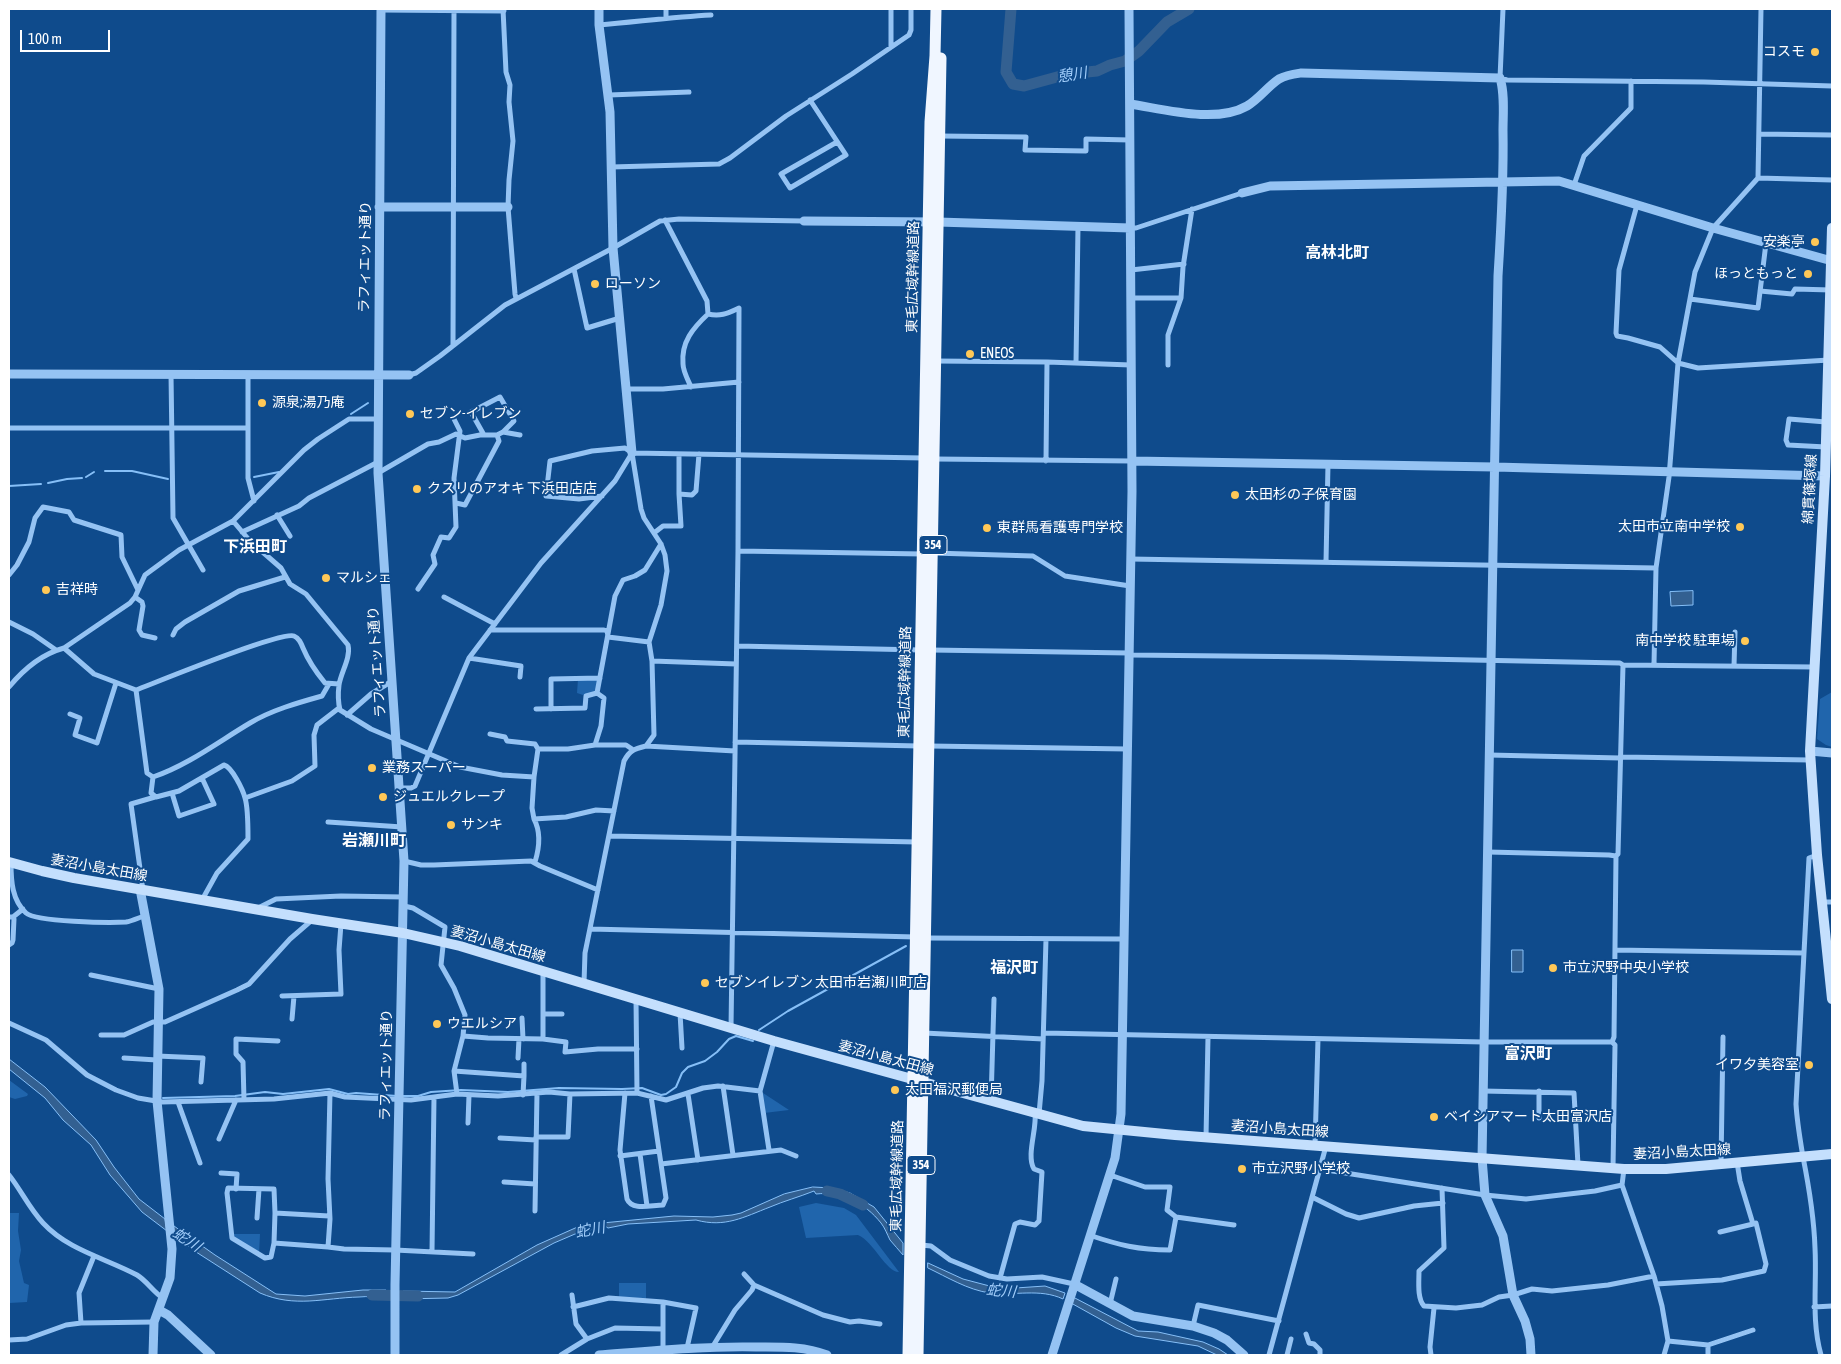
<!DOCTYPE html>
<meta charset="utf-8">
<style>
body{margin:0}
#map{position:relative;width:1841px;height:1364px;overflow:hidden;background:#0f4b8c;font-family:"Asap Condensed",sans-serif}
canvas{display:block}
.frame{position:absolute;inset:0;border:10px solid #fff;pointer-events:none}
.scale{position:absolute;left:20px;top:30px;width:90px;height:22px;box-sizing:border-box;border:2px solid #fff;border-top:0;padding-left:6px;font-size:15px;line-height:18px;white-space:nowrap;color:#fff;-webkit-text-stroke:4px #0f4b8c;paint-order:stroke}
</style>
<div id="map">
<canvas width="1841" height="1364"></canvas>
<div class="frame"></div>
<div class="scale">100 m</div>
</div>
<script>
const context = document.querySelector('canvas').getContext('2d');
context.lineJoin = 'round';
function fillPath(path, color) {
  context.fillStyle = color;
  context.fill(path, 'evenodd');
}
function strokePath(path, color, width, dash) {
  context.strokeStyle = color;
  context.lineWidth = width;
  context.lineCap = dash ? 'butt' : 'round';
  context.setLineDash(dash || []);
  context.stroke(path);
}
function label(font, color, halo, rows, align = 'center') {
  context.font = font + ' "Asap Condensed","Noto Sans JP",sans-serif';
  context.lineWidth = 4;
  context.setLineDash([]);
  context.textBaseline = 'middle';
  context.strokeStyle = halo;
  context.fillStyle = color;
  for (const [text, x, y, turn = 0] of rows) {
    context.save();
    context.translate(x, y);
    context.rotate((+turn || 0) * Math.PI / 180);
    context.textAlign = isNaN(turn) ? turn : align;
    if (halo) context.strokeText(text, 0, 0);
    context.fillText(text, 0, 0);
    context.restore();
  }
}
const green = new Path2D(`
 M600,678l-3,15 -11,3 -9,-3 1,-14z
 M1832,692v55l-6,-2 -9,-6 3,-40z
 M9,1080l19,14 -1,2 -12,3 -6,-2z
 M760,1091l29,19 -25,3z
 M816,1203l28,5 12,7 43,57c-13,0 -25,-30 -41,-37l-52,3 -7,-31z
 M9,1213h10l-1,18 3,19 -2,11 5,22 5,2 -2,17 -18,1z
 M232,1234h28l-1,20 -27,-16z
 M619,1283h27v17l-27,-2z`);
const water = new Path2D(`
 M1693,591v14l-22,1 -1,-14z
 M1512,950h11v22h-11z
 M9,1059l36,28 51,53 18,27 25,32 26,20 2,12 -25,-19 -32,-37 -19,-30 -28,-25 -18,-22 -36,-29z
 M813,1187l19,1 18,5 24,14 29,36v12c-4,-5 -9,-10 -13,-15 -3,-6 -5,-12 -9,-17 -16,-20 -39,-32 -65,-29l-2,-3c-15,6 -30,10 -44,16 -26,10 -45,21 -74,13l-68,4 -20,4 -3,-2 -30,8 -21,9 -96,52 -10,3 -45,1v-8l52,1 82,-47 45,-20 92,-9 39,1 19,-2 9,-2 43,-19z
 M174,1226l41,29 61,39 29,2 58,-6h23v8c-9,-1 -18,-2 -27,-1 -36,1 -64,11 -99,-4l-67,-43 -18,-14z
 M928,1263l35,16 38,10 44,-3 20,7 -2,6c-23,-11 -49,-3 -73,-6 -22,-3 -43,-16 -62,-25z
 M1073,1297l65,34 20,1 45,10 16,7 9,6h-11l-19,-9 -63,-10 -19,-8 -45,-25z`);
const stream = new Path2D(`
 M351,414l17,-11
 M105,471h27l36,8
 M86,477l8,-5
 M254,477l25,-5
 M48,483l19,-4 15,-1
 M9,486l32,-2
 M759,1030l29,-19 118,-65
 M402,1096h16l13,-4 30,-2 47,2 51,-4 63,1 20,-1 19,7 5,-1 10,-7 6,-14 6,-6 17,-6 12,-9 12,-13 7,-3 17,5
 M163,1098l72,-2 30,-4 18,2 46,-5 19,5 8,-1 41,3`);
const river = new Path2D(`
 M1011,9l-5,63 7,12 11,2 44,-12 29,-3 13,-6 15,-4 14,-10 28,-29 22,-13
 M827,1191l13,3 23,11
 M372,1295l46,1`);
const minor = new Path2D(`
 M503,9l3,63 4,13 -1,17 4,39 -4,39 -1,27 7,87 1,4
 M891,9v38
 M1503,9l-3,69 7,2 197,2 128,4
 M381,10l123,1
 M666,18v-9
 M599,25c37,-3 74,-8 112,-10
 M609,95l80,-3
 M810,100l36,55 -56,33 -9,-14 56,-32
 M1759,134l73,1
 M940,136l86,1 -1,13 61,1v-12l44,1
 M611,167l108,-3 11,-6 56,-42 66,-42 57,-39 2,-5v-21
 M1758,178l74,2
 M1574,185l10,-29 47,-48v-27
 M1637,205l-18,65 -3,63 1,3 11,2 32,9 18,16 20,5 131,-8
 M665,220l42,81 1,13c-15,14 -27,28 -25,50 0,7 5,16 8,23
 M1130,228h6l106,-35
 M574,269l13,59 33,-10
 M1131,270l53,-6
 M1760,291l32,3 3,-5 36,1
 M1131,298h50l2,-31 9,-58
 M1690,299l68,9 8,-65
 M708,314c13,3 20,-1 31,-6l-1,243 -7,477
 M453,345l1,-336
 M936,361l111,1 84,3
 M1076,363l2,-137
 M1168,365v-30l13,-37
 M171,374l2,144 30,52
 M248,375v103l6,23
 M409,375l7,-2 24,-17 65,-51 108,-57 47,-27 19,-2 125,2
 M627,389h36l76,-7
 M9,428h238
 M484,435l-13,-23 29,-15 14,24 -11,11
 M1826,447l-38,-2 -2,-5 3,-21 37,3
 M632,453l9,56 3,9 17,26 4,11 2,16 -6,34 -12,37 3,19 2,74 -8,11
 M679,454v40
 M935,459l197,2
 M1046,461l1,-99
 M378,473l50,-29 11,-2 17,-8 9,4 15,-3h17l6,-3 17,3
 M602,496l-23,3 -33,-3 4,-35 42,-10 33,-3 7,5 292,5
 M456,503l9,2 34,-64 -2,-6
 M277,515l13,21
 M233,521l17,20 31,27 9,16 16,10 42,51c3,13 -7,27 -9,40 -1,8 -1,17 1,25l31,19 89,38 42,8 32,2 -2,31 2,11 32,-2 30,-7 18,1
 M242,532l57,-26 10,-8 69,-36
 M654,533l9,-7h18l-2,-32 13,1 4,-4 3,-37
 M738,551l185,3
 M933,553l100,3 32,20 65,10
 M1130,559l526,9
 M1326,562l2,-98
 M9,575l8,-10 12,-23 6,-24 8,-11 26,5 5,8 47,15 1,22 16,33
 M418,589l17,-25 -2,-9 8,-18 8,1 7,-11 -2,-49 6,-47 -6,-12
 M135,597l7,5 1,4 -4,24 3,5 13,3
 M444,597l51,27
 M9,622l24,12 23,16
 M490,630h114l3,1 1,5
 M173,635l3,-6 9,-7 54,-31 46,-14
 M608,637l41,5
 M737,646l184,4
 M64,648l30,26 42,16c21,-8 145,-59 158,-54 5,2 7,7 9,12 5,12 13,24 22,35l14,1
 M931,650l198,3
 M1129,655l196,2 295,6 3,2
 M469,658l52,8 -1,11
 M652,661l84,3
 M1654,664l2,-96 13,-91 9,-114 17,-91 18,-44 45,-50 3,-169
 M1734,666l1,-34
 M9,687c14,-17 33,-33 55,-39l66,-45 5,-6 10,-22 34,-25 54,-29 71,-71 14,-11 31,-20h29
 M136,690l11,83 6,4c35,-12 65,-35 97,-54 22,-13 47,-20 72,-27l7,-12
 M597,693l7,5 -3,28 -6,19h31l6,4
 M536,709l49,-1 1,-12 11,-3 18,-97 8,-16 12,-4 10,-6 16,-26
 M551,709v-30l49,-1
 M70,714l10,4 -5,17 22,8 19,-60
 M347,715l24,-21 21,-13
 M490,734l15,3 2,4 28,3 3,5
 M735,742l184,4
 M930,746l197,3
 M1489,755l131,3
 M1621,757l189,3
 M153,777l-2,16 5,4 23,-6 45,-26c8,2 19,25 21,33 3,9 3,30 3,41l-31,34 -15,27
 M534,777l4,-28h30l27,-4
 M399,788h12l4,-2 54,-128 72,-95 74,-82 17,-28
 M172,793l7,23 35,-12 -12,-26
 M245,798l47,-17 23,-15 -1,-31 3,-10 22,-17
 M534,819c7,13 5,30 1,43
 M328,822l74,5
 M609,836l309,6
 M1817,855l-8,3 -13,246c1,18 4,35 7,53 6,30 11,61 12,91 2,37 -4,71 6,107
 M1616,856l2,-2 5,-189 191,2
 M404,861l17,4h13l97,-4 9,5 58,24
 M11,863c0,18 1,37 15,50 10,9 84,10 100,9 6,-1 12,-4 18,-6
 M143,890l-12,-86 24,-7
 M1822,902h10
 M404,906l9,2 32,19 -4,38 13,23 11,27 -2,21 -9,35 3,23
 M258,908l18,-9 65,-3 63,1
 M9,917h4l10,-8
 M590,929l326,8
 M925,938l199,1
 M9,945l3,-2 1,-3 1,-21 -1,-2
 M1615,950l189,3
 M91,975l68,14
 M584,983l1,-30 39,-192c6,-11 10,-12 22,-15l89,5
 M282,996l59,-2 -2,-44 2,-26
 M636,999l1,94
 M680,1013l2,35
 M543,1014h19
 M522,1018l1,21
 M292,1019l2,-23
 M9,1023l37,17 41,35 29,15 22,8 24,4 112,-3 56,-6 15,4 66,3 46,-6 41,2 51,-4 21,2 67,-1 29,7 37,-12 15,-2 42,5
 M924,1033l119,6
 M1044,1033l440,9h128l2,-5 2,-181 -7,-1 -121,-3
 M101,1035h23l29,-13h12l72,-32 12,-6 41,-45 22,-19
 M463,1036l25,2 55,1v-67
 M543,1039l23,3 -1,10 33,-3h39
 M1612,1042l3,3 -2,123
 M157,1056l46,2 -2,24
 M124,1058l33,2
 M518,1058l1,-19
 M454,1071l70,5v-12
 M723,1086l10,69
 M1483,1091l91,2 4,72
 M330,1093l-2,86 2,40 -2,28 16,2 51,1 78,4
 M625,1093l-5,57 7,49c5,12 24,6 36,6l3,-7 -15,-102
 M688,1094l10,66
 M523,1095l1,-19
 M244,1100l-1,-38 -7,-8v-15l42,2
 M991,1101l3,-102
 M178,1102l22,61
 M1039,1114l3,-33 4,-142
 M1539,1118v-27
 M468,1123l1,-28
 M536,1137h32l2,-43
 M1206,1137l2,-100
 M500,1138l36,2
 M219,1139l17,-39
 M1315,1145l3,-106
 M769,1150l-9,-59 14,-50
 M640,1154l7,52
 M620,1156l39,-5
 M661,1164l120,-14 15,6
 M1721,1164l2,-127
 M1320,1169l165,26 41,4 69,-8 27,-6
 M1624,1169l-2,16 32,91 8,30 6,35 -4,14
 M221,1173l16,1 -1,15
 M9,1175c12,15 20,33 34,48 25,27 62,35 94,52 10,6 16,17 26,23
 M1109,1178l4,-2 32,11h25l-3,23 9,7 58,8
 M504,1182l31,2
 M1442,1188l2,60 -25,23c0,11 -2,27 5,35l32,2 26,-3 17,-8 14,-2 19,-6 20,2 56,-6 46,-9
 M1312,1197l34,17 13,4 55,-12 29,-3
 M535,1211l2,-118
 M257,1218l2,-29
 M1720,1232l33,-8
 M1089,1235c30,10 49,15 81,15l6,-33
 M274,1243l-3,14 -6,1 -33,-20 -5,-45 1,-5 46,1 1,24
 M921,1245l10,1 19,14 39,16 18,3 35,-2 32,7
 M328,1247l-54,-4 1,-30 54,3
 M432,1252l2,-155
 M744,1274l10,11 69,30 27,7 9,-1 21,3
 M1000,1278l15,-54 5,-2 15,3 4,-4 3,-49 -8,-3c-8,-13 3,-40 1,-55
 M1656,1284l66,-4 42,-9 2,-7 -10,-41 -3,1 -13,-43 -3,-19
 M572,1295l4,29 11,15
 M1110,1304l6,-25
 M573,1307l36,-9 54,4
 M1814,1307l18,-1
 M81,1323l-2,-30 15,-37
 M1193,1326l5,-21 81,16
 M1306,1334l3,9 5,1 6,6v5
 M9,1340l18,-1 39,-14 15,-2 73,-1
 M1668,1341l40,4 45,-15
 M1708,1345v10
 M713,1346l22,-36 17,-20 2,-5
 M663,1350v-48l33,6 -9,40
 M561,1355l26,-16 28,-11 47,1
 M1269,1355l57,-209
 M1287,1355l4,-16
 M1431,1355l-1,-8 4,-39`);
const tertiary = new Path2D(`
 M381,9l-3,464 26,388 -9,423v71
 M599,9v16l11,87 3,136 19,205
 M1130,104c33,5 86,20 117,2 12,-7 20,-19 32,-27 7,-4 15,-5 22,-6l199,5c5,16 3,36 3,53 1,49 -2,97 -5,145l-16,882 3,37 18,41 10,59 12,26 5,18 1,16
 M1242,193l28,-7 289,-5 154,47 119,33
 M379,207h129
 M804,221l134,1 192,6
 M9,374l400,1
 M1132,461l363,6 330,9
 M1810,751l22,2
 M140,889l19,100 -2,112 15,148 -2,29 -16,44 -1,33
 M1074,1284l59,32 60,10 21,7 13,7 17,15
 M159,1310l9,5 43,40
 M599,1355c52,-4 104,-9 157,-8 24,0 48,-1 71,8
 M1052,1355l63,-197 6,-44 11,-623 -3,-482`);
const secondary = new Path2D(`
 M1832,228l-7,248 -15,275 7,104 15,144
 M9,862l33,9 32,7 238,41 91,14 57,13 314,95 309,85 92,9 449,34h42l166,-15`);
const trunk = new Path2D(`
 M908,1355l22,-1233 5,-66 1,-47
 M918,1355l23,-1297`);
const markers = [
 [1815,52,5,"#ffc857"],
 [1815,242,5,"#ffc857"],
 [1808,274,5,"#ffc857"],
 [595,284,5,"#ffc857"],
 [970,354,5,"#ffc857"],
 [262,403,5,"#ffc857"],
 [410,414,5,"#ffc857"],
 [417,489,5,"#ffc857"],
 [1235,495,5,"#ffc857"],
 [1740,527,5,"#ffc857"],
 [987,528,5,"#ffc857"],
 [326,578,5,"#ffc857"],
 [46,590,5,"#ffc857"],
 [1745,641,5,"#ffc857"],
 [372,768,5,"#ffc857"],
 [383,797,5,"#ffc857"],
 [451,825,5,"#ffc857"],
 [1553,968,5,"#ffc857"],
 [705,983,5,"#ffc857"],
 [437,1024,5,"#ffc857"],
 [1809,1065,5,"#ffc857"],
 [895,1090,5,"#ffc857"],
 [1434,1117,5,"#ffc857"],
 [1242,1169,5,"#ffc857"]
];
const shields = [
 [933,545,28],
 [921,1165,28]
];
const shieldNames = [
 ["354",933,545],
 ["354",921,1165]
];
const poiNames = [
 ["コスモ",1805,52,"right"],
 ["安楽亭",1805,242,"right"],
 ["ほっともっと",1798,274,"right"],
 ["ローソン",605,284],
 ["ENEOS",980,354],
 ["源泉;湯乃庵",272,403],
 ["セブン-イレブン",420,414],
 ["クスリのアオキ 下浜田店店",427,489],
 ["太田杉の子保育園",1245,495],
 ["太田市立南中学校",1730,527,"right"],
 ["東群馬看護専門学校",997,528],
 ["マルシェ",336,578],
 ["吉祥時",56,590],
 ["南中学校 駐車場",1735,641,"right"],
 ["業務スーパー",382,768],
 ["ジュエルクレープ",393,797],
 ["サンキ",461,825],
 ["市立沢野中央小学校",1563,968],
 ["セブンイレブン 太田市岩瀬川町店",715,983],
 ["ウエルシア",447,1024],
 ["イワ夕美容室",1799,1065,"right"],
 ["太田福沢郵便局",905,1090],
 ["ベイシアマート太田富沢店",1444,1117],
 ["市立沢野小学校",1252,1169]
];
const streetNames = [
 ["ラフィエット通り",365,257,-89],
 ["東毛広域幹線道路",913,277,-89],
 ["綿貫篠塚線",1810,489,-87],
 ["ラフィエット通り",377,662,-94],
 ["東毛広域幹線道路",905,682,-89],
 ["妻沼小島太田線",99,868,10],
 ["妻沼小島太田線",498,944,16],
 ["妻沼小島太田線",886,1058,15],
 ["ラフィエット通り",386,1065,-89],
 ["妻沼小島太田線",1280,1129,4],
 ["妻沼小島太田線",1682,1152,-3],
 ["東毛広域幹線道路",897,1176,-89]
];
const waterNames = [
 ["憩川",1072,75,-9],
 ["蛇川",590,1230,-11],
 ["蛇川",187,1240,33],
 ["蛇川",1001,1291,5]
];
const quarterNames = [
 ["高林北町",1337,253],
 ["下浜田町",255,547],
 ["岩瀬川町",374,841],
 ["福沢町",1014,968],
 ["富沢町",1528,1054]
];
fillPath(green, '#2065ac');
fillPath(water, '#336091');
strokePath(water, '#86bff7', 1);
strokePath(stream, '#86bff7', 2);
strokePath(river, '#336091', 11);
strokePath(minor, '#95c3f3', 5);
strokePath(tertiary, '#95c3f3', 9);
strokePath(secondary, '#c4dffd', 10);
strokePath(trunk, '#f0f6ff', 11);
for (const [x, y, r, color] of markers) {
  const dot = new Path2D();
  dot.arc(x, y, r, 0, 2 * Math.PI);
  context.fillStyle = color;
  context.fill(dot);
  strokePath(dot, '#0f4b8c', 2);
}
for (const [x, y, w] of shields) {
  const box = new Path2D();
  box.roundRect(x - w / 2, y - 9.5, w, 19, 4);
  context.fillStyle = '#0f4b8c';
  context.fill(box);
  strokePath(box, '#fff', 1);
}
label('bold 12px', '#fff', null, shieldNames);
label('14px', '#fff', '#0f4b8c', poiNames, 'left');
label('14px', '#fff', '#0f4b8c', streetNames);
label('italic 15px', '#a1cdfa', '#0f4b8c', waterNames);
label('bold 16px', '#fff', '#0f4b8c', quarterNames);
</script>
